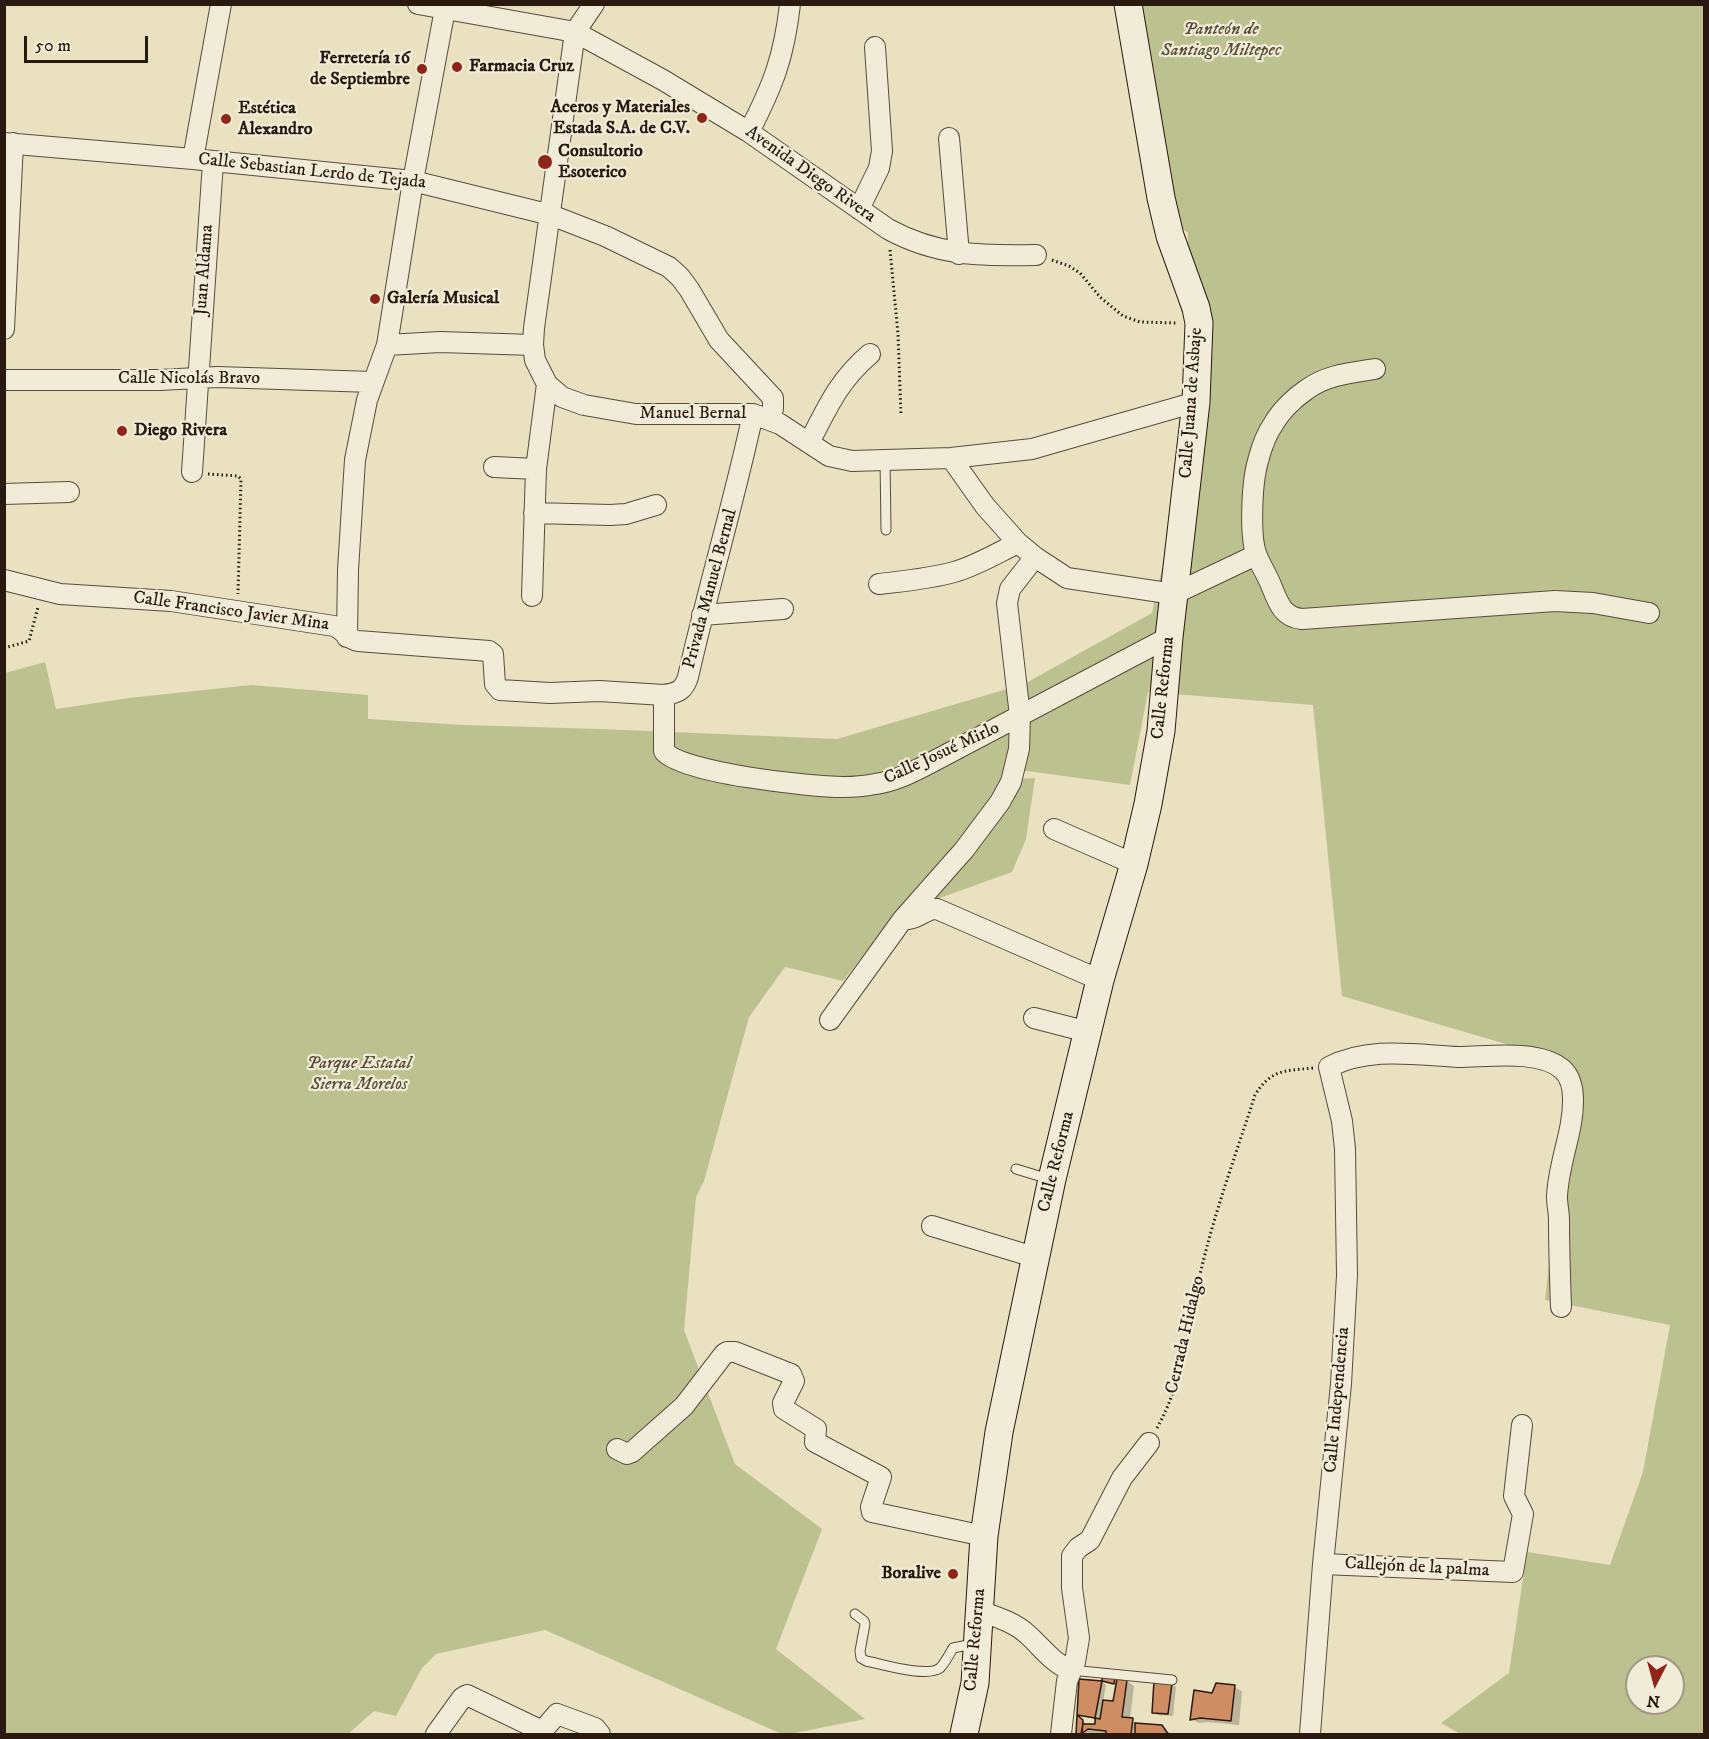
<!DOCTYPE html>
<meta charset="utf-8">
<style>
body{margin:0}
#map{position:relative;width:1709px;height:1739px;overflow:hidden;background:#eae1c1;font-family:"IM FELL DW Pica",serif}
canvas{display:block}
.frame{position:absolute;inset:0;border:6px solid #29190f;pointer-events:none}
.north{position:absolute;left:1625px;top:1655px;width:60px;height:60px;box-sizing:border-box;background:#f1ecd7;border:2px solid #a19887;border-radius:50%;rotate:186deg;font-size:16px;font-weight:700;line-height:24px;text-align:center;color:#29190f}
.north::after{content:'';display:block;margin:auto;width:21px;height:27px;background:#8f2418;clip-path:polygon(50% 0,100% 100%,50% 72%,0 100%)}
.scale{position:absolute;left:24px;top:36px;width:124px;height:27px;box-sizing:border-box;border:3px solid #29190f;border-top:0;padding-left:8px;font-size:18px;line-height:21px;white-space:nowrap;color:#29190f;-webkit-text-stroke:4px #f1ecd7;paint-order:stroke}
</style>
<div id="map">
<canvas width="1709" height="1739"></canvas>
<div class="frame"></div>
<div class="north">N</div>
<div class="scale">50 m</div>
</div>
<script>
const context = document.querySelector('canvas').getContext('2d');
context.lineJoin = 'round';
function fillPath(path, color) {
  context.fillStyle = color;
  context.fill(path, 'evenodd');
}
function strokePath(path, color, width, dash) {
  context.strokeStyle = color;
  context.lineWidth = width;
  context.lineCap = dash ? 'butt' : 'round';
  context.setLineDash(dash || []);
  context.stroke(path);
}
function label(font, color, halo, rows, align = 'center') {
  context.font = font + ' "IM FELL DW Pica",serif';
  context.lineWidth = 4.5;
  context.setLineDash([]);
  context.textBaseline = 'middle';
  context.strokeStyle = halo;
  context.fillStyle = color;
  for (const [text, x, y, turn = 0] of rows) {
    context.save();
    context.translate(x, y);
    context.rotate((+turn || 0) * Math.PI / 180);
    context.textAlign = isNaN(turn) ? turn : align;
    if (halo) context.strokeText(text, 0, 0);
    context.fillText(text, 0, 0);
    context.restore();
  }
}
const green = new Path2D(`
 M1129,5h575v1729h-244l-19,-11 68,-50 18,-121 83,13 33,-93 27,-147 -125,-25 26,-237 -229,-67 -29,-291 -165,-13 -18,93 -118,-16 -9,11 32,-2 -9,61 -14,33 -100,36 -13,1 -56,72 -58,-14 -36,50 -45,164 -8,16 -12,133 51,134 87,65 -46,120 89,70 -75,15h-8l-237,-104 -109,24 -14,14 -26,48 -22,-5 -26,23h-343v-1061l40,-11 11,47 73,-11 122,-13 117,10v24l95,6 138,4 236,10 187,-55 128,-71 18,-79 6,-42 9,-137 3,-122 -25,-20zM1637,1667h36v36h-36z`);
const shadow = new Path2D(`
 M1104,1678l23,3 7,5 -4,33 11,6 20,2 11,7h-65l-10,-1 -3,1h-17l1,-16 7,4 -1,4 12,-1 1,-6 -19,-5 2,-34 22,2 4,3 -3,17 11,1 4,-19 -14,-3z
 M1172,1684l4,3 -3,29 -15,-1 -5,-3z
 M1234,1687l8,4 -3,34 -31,-3 -9,1 -8,-4 22,-24z`);
const building = new Path2D(`
 M1102,1676h13l-1,8 -12,-3z
 M1079,1679l23,2 -7,37 -18,-3z
 M1117,1679l10,1 -5,37 11,1 -2,16h-25v-3l-18,-2 -7,5 2,-10h12v-6l5,1 3,-19 10,1z
 M1154,1681l18,2 -4,31 -16,-1z
 M1216,1683l19,2 -4,36 -31,-3 -10,2 4,-30 18,3z
 M1077,1715l6,5 -1,14h-6z
 M1135,1723l27,2 6,9h-33z`);
const path = new Path2D(`
 M890,250l8,84 3,82
 M1052,260l17,6 11,7 20,24 23,19 17,6 36,1
 M208,474l30,2 3,3 -3,115
 M4,648l25,-7 9,-34
 M1157,1428c28,-50 32,-108 45,-162 14,-58 35,-115 53,-171 16,-26 30,-24 58,-27`);
const lane = new Path2D(`
 M885,460l1,70
 M1016,1169l33,10
 M855,1614l9,7 1,3 -5,27 1,7 5,3c16,3 61,17 74,7 5,-5 9,-13 13,-20l20,-4
 M1071,1670l101,10`);
const street = new Path2D(`
 M418,4l157,28 88,48 86,52 139,97c49,27 94,27 148,26
 M594,4l-19,28 -41,296 -1,17 2,15 12,24 15,13 22,8 52,9h117l27,10 49,32 23,5 99,-3 81,-9 164,-47
 M749,132c24,-47 35,-74 41,-128
 M949,138l10,116
 M4,143l189,16 220,22 138,34 54,21 64,31 11,10 9,12 30,51 54,58v11l-4,9
 M193,159l28,-155
 M859,209l20,-41 3,-17 -7,-104
 M4,329l9,-186
 M387,345l53,-3 93,3
 M1375,369c-25,4 -49,6 -69,21 -12,8 -25,21 -32,33 -7,10 -13,26 -16,38 -6,20 -9,76 -1,95 4,10 10,19 14,29 7,17 11,32 31,34l253,-18 38,2 56,10
 M4,380h155l58,-3 156,5
 M753,414c-19,88 -45,174 -65,263 -4,13 -10,16 -24,18v56c16,22 148,36 179,36 11,0 22,-1 32,-3 22,-3 42,-14 61,-24l233,-123
 M809,443c18,-35 30,-63 61,-89
 M951,458l34,48 33,37 17,14 32,21 107,16 82,-39
 M494,467l42,2
 M192,472l21,-310
 M4,494l65,-2
 M534,513l76,2 16,-1 30,-9
 M4,580l56,14 111,7 163,25c11,4 12,13 24,15l131,10 4,3 2,30 5,6 50,3 49,-2 65,4
 M879,584c25,-3 50,-5 75,-12 22,-6 43,-19 64,-29
 M532,596l4,-127 11,-85
 M702,615l81,-6
 M347,637l1,-67 7,-110 12,-60 20,-55 26,-164 32,-172
 M1054,829l80,35
 M908,919c12,-1 18,-11 29,-10l163,71
 M1034,1018l54,14
 M830,1020l73,-101 61,-69 36,-48 11,-20 8,-33 1,-33 -13,-113 3,-14 25,-32
 M932,1226l102,31
 M617,1449l10,5 5,-2 52,-46 40,-52 3,-2h8l56,22 3,7 -11,22 1,6 32,20 -1,13 66,35 -10,30 1,5 112,24
 M1323,1564l190,8 10,-58 -9,-18 8,-71
 M980,1611c16,6 34,11 47,23 14,12 26,30 44,36
 M436,1734l26,-36 5,-3 73,35 4,-1 13,-15 38,14 5,6
 M1061,1734l6,-53 8,-19 4,-24 -7,-50v-32l6,-8 12,-8 32,-62 27,-35
 M1310,1734l13,-170 18,-180 6,-109 -2,-126 -3,-28 -13,-54c41,-21 86,-12 130,-10 29,0 79,-8 103,12 8,7 11,19 11,29 1,33 -15,65 -16,99 0,8 2,15 2,23 0,29 1,58 2,87`);
const secondary = new Path2D(`
 M964,1734l11,-51 9,-147 15,-104 53,-253 48,-199 34,-116 14,-60 13,-73 8,-94 27,-235 3,-79 -3,-15 -26,-72 -9,-38 -33,-194`);
const markers = [
 [457,67,6,"#8f2418"],
 [422,69,6,"#8f2418"],
 [702,118,6,"#8f2418"],
 [226,119,6,"#8f2418"],
 [545,162,8,"#8f2418"],
 [375,299,6,"#8f2418"],
 [122,431,6,"#8f2418"],
 [953,1574,6,"#8f2418"]
];
const parkNames = [
 ["Panteón de",1221,30],
 ["Santiago Miltepec",1221,51],
 ["Parque Estatal",359,1064],
 ["Sierra Morelos",359,1085]
];
const poiNames = [
 ["Ferretería 16",410,59,"right"],
 ["de Septiembre",410,80,"right"],
 ["Farmacia Cruz",469,67],
 ["Aceros y Materiales",690,108,"right"],
 ["Estada S.A. de C.V.",690,129,"right"],
 ["Estética",238,109],
 ["Alexandro",238,130],
 ["Consultorio",558,152],
 ["Esoterico",558,173],
 ["Galería Musical",387,299],
 ["Diego Rivera",134,431],
 ["Boralive",941,1574,"right"]
];
const streetNames = [
 ["Calle Sebastian Lerdo de Tejada",312,172,6],
 ["Avenida Diego Rivera",810,175,35],
 ["Juan Aldama",205,270,-86],
 ["Calle Nicolás Bravo",189,379],
 ["Calle Juana de Asbaje",1192,403,-86],
 ["Manuel Bernal",693,414],
 ["Privada Manuel Bernal",711,589,-75],
 ["Calle Francisco Javier Mina",231,612,8],
 ["Calle Reforma",1164,688,-84],
 ["Calle Josué Mirlo",942,754,-25],
 ["Calle Reforma",1057,1162,-76],
 ["Cerrada Hidalgo",1186,1335,-77],
 ["Calle Independencia",1338,1400,-85],
 ["Callejón de la palma",1417,1568,3],
 ["Calle Reforma",976,1640,-85]
];
fillPath(green, '#bbc290');
fillPath(shadow, '#0003');
fillPath(building, '#cf8d64');
strokePath(building, '#29190f', 1.5);
strokePath(lane, '#594b3c', 11);
strokePath(street, '#594b3c', 22);
strokePath(secondary, '#29190f', 29);
strokePath(path, '#29190f', 3, [1.5, 3]);
strokePath(lane, '#f1ecd7', 9);
strokePath(street, '#f1ecd7', 20);
strokePath(secondary, '#f1ecd7', 27);
for (const [x, y, r, color] of markers) {
  const dot = new Path2D();
  dot.arc(x, y, r, 0, 2 * Math.PI);
  context.fillStyle = color;
  context.fill(dot);
  strokePath(dot, '#f1ecd7', 2);
}
label('italic 18px', '#554c36', '#f1ecd7', parkNames);
label('bold 18px', '#29190f', '#f1ecd7', poiNames, 'left');
label('18px', '#29190f', '#f1ecd7', streetNames);
</script>
